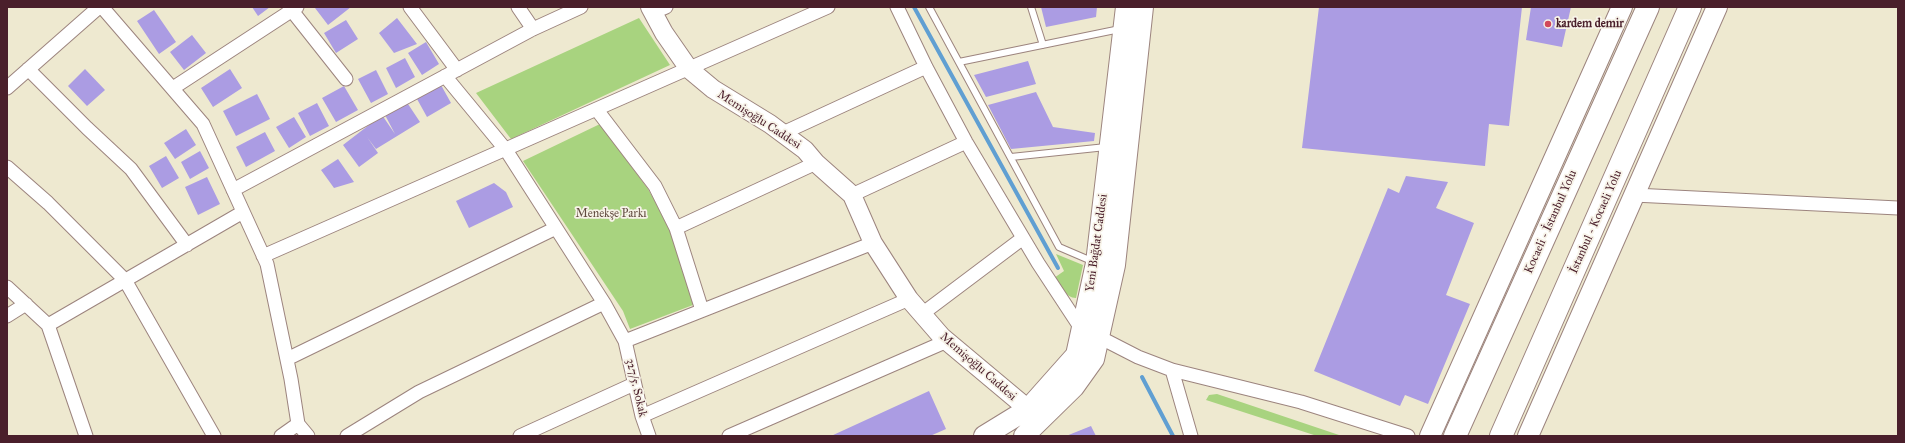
<!DOCTYPE html>
<meta charset="utf-8">
<style>
body{margin:0}
#map{position:relative;width:1905px;height:443px;overflow:hidden;background:#eee9d0;font-family:"IM FELL Great Primer",serif}
canvas{display:block}
.frame{position:absolute;inset:0;border:8px solid #4a1f2b;pointer-events:none}
</style>
<div id="map">
<canvas width="1905" height="443"></canvas>
<div class="frame"></div>
</div>
<script>
const context = document.querySelector('canvas').getContext('2d');
context.lineJoin = 'round';
function fillPath(path, color) {
  context.fillStyle = color;
  context.fill(path, 'evenodd');
}
function strokePath(path, color, width, dash) {
  context.strokeStyle = color;
  context.lineWidth = width;
  context.lineCap = dash ? 'butt' : 'round';
  context.setLineDash(dash || []);
  context.stroke(path);
}
function label(font, color, halo, rows, align = 'center') {
  context.font = font + ' "IM FELL Great Primer",serif';
  context.lineWidth = 3.5;
  context.setLineDash([]);
  context.textBaseline = 'middle';
  context.strokeStyle = halo;
  context.fillStyle = color;
  for (const [text, x, y, turn = 0] of rows) {
    context.save();
    context.translate(x, y);
    context.rotate((+turn || 0) * Math.PI / 180);
    context.textAlign = isNaN(turn) ? turn : align;
    if (halo) context.strokeText(text, 0, 0);
    context.fillText(text, 0, 0);
    context.restore();
  }
}
const green = new Path2D(`
 M639,18l31,47 -159,74 -35,-46z
 M600,124l48,65 24,42 21,74 -63,24 -7,-18 -100,-150z
 M1056,254l27,11 -7,33c-10,0 -17,-13 -22,-20l10,-7z
 M1217,394l125,42h-25l-111,-36 3,-5z`);
const stream = new Path2D(`
 M914,7l144,261
 M1142,377l31,59`);
const building = new Path2D(`
 M252,7h18l-12,9z
 M317,7h34l-23,18 -13,-17z
 M1041,7h56l-1,10 -50,10z
 M1319,7h203l-13,119 -20,-2 -4,42 -183,-18z
 M1531,7h40l-9,40 -36,-7z
 M154,10l22,32 -17,12 -22,-33z
 M397,18l20,26 -23,9 -15,-20z
 M346,20l12,19 -22,14 -12,-20z
 M192,35l14,18 -22,17 -14,-18z
 M426,42l13,22 -17,11 -14,-22z
 M405,58l10,19 -19,11 -10,-20z
 M1028,61l8,23 -50,13 -12,-22z
 M85,69l20,21 -18,16 -19,-20z
 M230,69l12,19 -29,19 -12,-19z
 M376,70l12,24 -17,9 -13,-24z
 M441,85l10,18 -24,14 -10,-18z
 M344,86l14,24 -22,12 -14,-24z
 M1036,92l17,35 42,6 -1,8 -83,8 -23,-44z
 M257,94l13,25 -34,17 -13,-25z
 M406,101l14,21 -44,27 -9,-12 11,16 -19,14 -16,-22 39,-30 13,19 -10,-19z
 M317,103l12,23 -19,10 -12,-23z
 M294,117l12,20 -17,11 -13,-21z
 M186,129l10,16 -21,14 -11,-16z
 M265,132l10,19 -29,16 -10,-20z
 M200,151l9,17 -19,11 -9,-17z
 M166,156l13,22 -17,10 -13,-22z
 M338,159l16,23 -20,6 -13,-18z
 M1406,176l42,6 -12,26 38,15 -28,72 24,9 -42,100 -23,-9 -5,11 -86,-35 74,-183 11,5z
 M207,177l13,27 -22,11 -13,-28z
 M494,183l12,9 7,15 -44,21 -13,-27z
 M929,391l17,38 -16,7h-99z
 M1091,426l5,10h-30z`);
const lane = new Path2D(`
 M929,7l130,240 35,15
 M1031,7l12,38
 M959,62l161,-33
 M1011,157l95,-10`);
const street = new Path2D(`
 M102,7l101,117 64,140 24,115 7,45 10,12
 M289,7l57,72
 M410,7l47,63
 M518,7l15,22
 M897,7l29,60 40,75 72,121 44,67 17,7 39,20 34,13 129,32 107,34
 M654,12l12,-5
 M28,69l59,59 44,41 56,76
 M445,76l61,74 98,153 21,38 17,75 7,20
 M7,88l92,-81
 M173,88l124,-81
 M597,110l58,76 21,42 26,82
 M783,133l143,-66
 M7,167l41,36 77,77 89,156
 M233,190l300,-161 48,-22
 M852,195l114,-53
 M1634,195l264,13
 M676,228l140,-65
 M263,256l565,-249
 M7,287l41,38 38,111
 M922,314l101,-76
 M7,316l19,-12
 M48,325l195,-113
 M625,341l248,-98
 M287,359l269,-131
 M1172,370l19,66
 M642,416l267,-117
 M281,436l17,-12
 M347,436l72,-44 185,-89
 M520,436l114,-52
 M729,436l218,-95`);
const secondary = new Path2D(`
 M650,7l14,26 25,36 24,20 57,35 35,26 11,13 36,32 21,48 36,56 33,38 86,72`);
const primary = new Path2D(`
 M984,436l44,-27 48,-54 20,-92 30,-256
 M1024,436l50,-49 20,-28 21,-94 28,-258
 M1430,436l192,-429
 M1528,436l189,-429`);
const highway = new Path2D(`
 M1455,436l193,-429
 M1501,436l189,-429`);
const markers = [
 [1548,24,4,"#d1495b"]
];
const poiNames = [
 ["kardem demir",1556,24]
];
const streetNames = [
 ["Memişoğlu Caddesi",759,120,33],
 ["Kocaeli - İstanbul Yolu",1551,222,-66],
 ["İstanbul - Kocaeli Yolu",1596,222,-66],
 ["Yeni Bağdat Caddesi",1097,243,-82],
 ["Memişoğlu Caddesi",978,367,41],
 ["327/5. Sokak",636,388,77]
];
const parkNames = [
 ["Menekşe Parkı",611,214]
];
fillPath(green, '#a8d37f');
strokePath(stream, '#609fd2', 4);
fillPath(building, '#ab9ce3');
strokePath(lane, '#9c847e', 8);
strokePath(street, '#9c847e', 15);
strokePath(secondary, '#9c847e', 20);
strokePath(primary, '#9c847e', 22);
strokePath(highway, '#9c847e', 24);
strokePath(lane, '#fff', 6);
strokePath(street, '#fff', 13);
strokePath(secondary, '#fff', 18);
strokePath(primary, '#fff', 20);
strokePath(highway, '#fff', 22);
for (const [x, y, r, color] of markers) {
  const dot = new Path2D();
  dot.arc(x, y, r, 0, 2 * Math.PI);
  context.fillStyle = color;
  context.fill(dot);
  strokePath(dot, '#f7f3e8', 1.5);
}
label('bold 12px', '#4a1f2b', '#f7f3e8', poiNames, 'left');
label('12px', '#4a1f2b', '#f7f3e8', streetNames);
label('12px', '#624c40', '#f7f3e8', parkNames);
</script>
